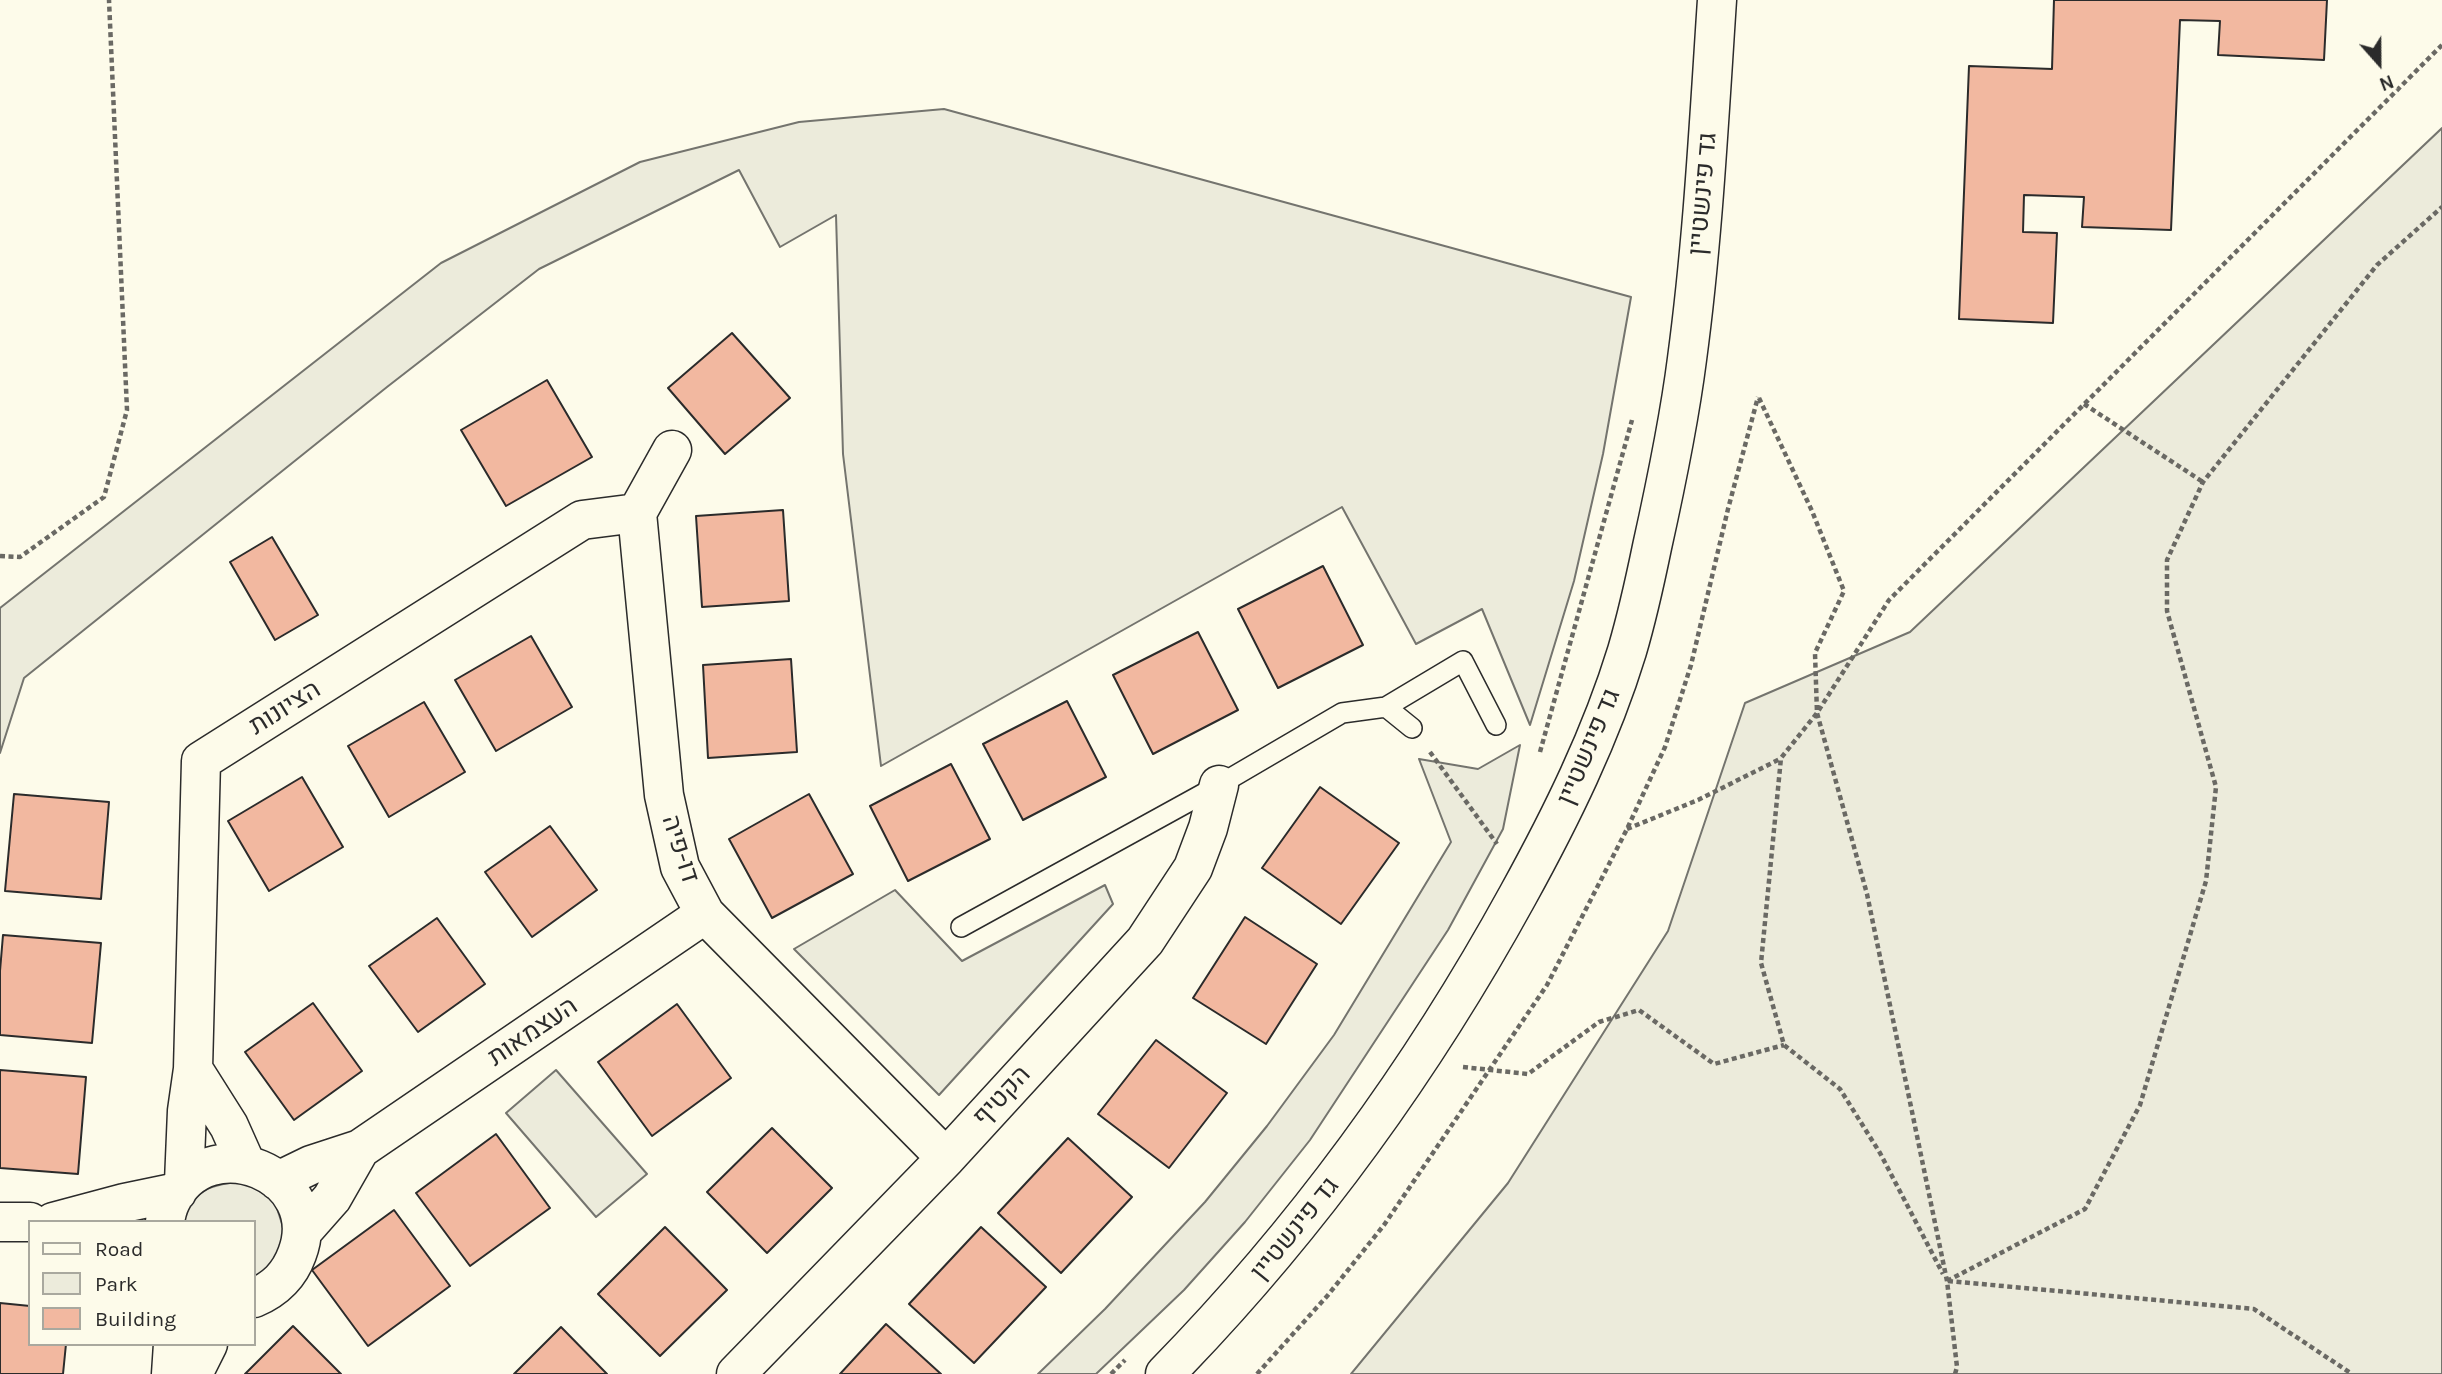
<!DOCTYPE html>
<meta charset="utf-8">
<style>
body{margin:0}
#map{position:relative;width:2442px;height:1374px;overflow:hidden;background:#fdfbea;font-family:Karla,sans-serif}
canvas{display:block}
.legend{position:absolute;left:28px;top:1220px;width:228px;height:126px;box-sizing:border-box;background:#fdfbea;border:2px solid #a9a89e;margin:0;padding:9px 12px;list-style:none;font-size:21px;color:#2b2b2b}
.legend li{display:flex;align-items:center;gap:14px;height:35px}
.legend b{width:35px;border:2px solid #a9a89e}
.north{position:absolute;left:2344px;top:28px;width:70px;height:70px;-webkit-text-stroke:5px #fdfbea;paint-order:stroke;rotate:159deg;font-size:19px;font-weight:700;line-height:28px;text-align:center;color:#2b2b2b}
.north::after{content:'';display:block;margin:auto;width:24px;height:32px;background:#2b2b2b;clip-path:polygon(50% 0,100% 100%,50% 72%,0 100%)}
</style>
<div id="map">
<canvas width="2442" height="1374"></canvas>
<ul class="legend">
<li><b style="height:9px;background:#fdfbea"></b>Road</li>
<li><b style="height:19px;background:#ecebdb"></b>Park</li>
<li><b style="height:19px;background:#f2b8a0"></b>Building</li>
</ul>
<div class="north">N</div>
</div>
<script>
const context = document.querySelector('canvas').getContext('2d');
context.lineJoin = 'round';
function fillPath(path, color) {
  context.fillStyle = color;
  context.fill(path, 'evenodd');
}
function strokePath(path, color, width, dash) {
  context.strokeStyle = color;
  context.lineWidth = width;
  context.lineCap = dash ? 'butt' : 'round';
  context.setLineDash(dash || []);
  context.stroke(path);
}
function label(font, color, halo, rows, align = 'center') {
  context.font = font + ' Karla,Heebo,sans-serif';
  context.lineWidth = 5;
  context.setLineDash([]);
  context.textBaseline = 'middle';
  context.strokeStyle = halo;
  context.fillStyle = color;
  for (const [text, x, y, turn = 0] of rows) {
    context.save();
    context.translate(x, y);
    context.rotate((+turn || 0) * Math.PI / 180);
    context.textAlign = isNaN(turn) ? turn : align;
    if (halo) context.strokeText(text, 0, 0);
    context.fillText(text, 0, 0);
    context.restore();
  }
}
const green = new Path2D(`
 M944,109l687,188 -28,157 -29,127 -44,144 -48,-116 -66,35 -74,-137 -461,259 -38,-312 -7,-239 -56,32 -41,-77 -200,99 -152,118 -363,291 -24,75v-145l441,-345 199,-101 159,-40z
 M2442,128v1246h-1091l157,-191 160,-252 77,-228 165,-71z
 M1520,745l-17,84 -55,101 -138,210 -65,82 -61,68 -88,84h-58l67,-65 100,-107 62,-76 67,-91 117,-193 -32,-83 59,10z
 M1105,885l8,19 -174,191 -145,-146 101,-59 67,71z
 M556,1070l91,104 -51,43 -90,-104z
 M243,1181l31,19c16,45 17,49 -20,81v-59h-71c9,-34 30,-37 60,-41z`);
const building = new Path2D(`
 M2054,0h273l-3,60 -106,-5 2,-34 -40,-1 -9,210 -89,-3 2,-30 -60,-2 -1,37 34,1 -4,90 -94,-4 10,-253 83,3z
 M732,333l58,65 -65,56 -57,-66z
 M547,380l45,77 -86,49 -45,-76z
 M783,510l6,91 -87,6 -6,-91z
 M272,537l46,78 -43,25 -45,-78z
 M1323,566l40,79 -85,43 -40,-79z
 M1198,632l40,78 -85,44 -40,-79z
 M531,636l41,71 -76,44 -41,-71z
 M791,659l6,93 -89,6 -5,-93z
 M1067,701l39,76 -83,43 -40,-76z
 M424,702l41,70 -76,45 -41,-71z
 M951,764l39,75 -82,42 -38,-75z
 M302,777l41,70 -74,44 -41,-70z
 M1320,787l79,56 -58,81 -79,-56z
 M14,794l95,8 -8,97 -96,-8z
 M809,794l44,80 -81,44 -43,-79z
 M550,826l47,64 -65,47 -47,-65z
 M1245,917l72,47 -51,80 -73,-46z
 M437,918l48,66 -67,48 -49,-66z
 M3,935l98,8 -9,100 -92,-8v-64z
 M313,1003l49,68 -68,49 -49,-68z
 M677,1004l54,74 -79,58 -54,-74z
 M1156,1040l71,53 -58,75 -71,-54z
 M0,1070l86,7 -8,97 -78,-6z
 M772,1128l60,60 -65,65 -60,-61z
 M496,1134l54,74 -80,58 -54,-73z
 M1068,1138l64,59 -71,76 -63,-60z
 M394,1210l56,76 -82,60 -56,-76z
 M665,1227l62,63 -67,66 -62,-62z
 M981,1227l65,60 -72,76 -65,-59z
 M0,1303l30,3v38h36l-3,30h-63z
 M886,1324l55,50h-101z
 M293,1326l48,48h-96z
 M561,1327l46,47h-93z`);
const path = new Path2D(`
 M1759,398l53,113 32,80 -29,62 2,60 -36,45 -20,205 23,82 56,44 40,64 63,121
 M2084,404l119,78
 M0,556l20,1 84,-60 23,-87 -18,-410
 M1430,752l67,92
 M1540,752l92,-332
 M1627,829l71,-29 82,-41
 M1463,1067l65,7 71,-52 40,-12 75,54 70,-19
 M1947,1281l138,-72 55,-104 66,-224 10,-94 -49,-176v-51l36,-78 174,-217 65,-58
 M1948,1281l306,28 98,65
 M1111,1374l14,-14
 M1257,1374l71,-79 56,-70 163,-240 80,-156 38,-82 26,-82 37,-156 30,-112
 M1955,1374l2,-7 -10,-86 -80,-387 -50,-181 72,-113 553,-555`);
const service = new Path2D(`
 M1386,707l77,-46 33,64
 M961,927l258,-142 123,-72 44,-6 26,21`);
const minor = new Path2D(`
 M672,450l-35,63 27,282 16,72 25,47 241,244
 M193,1069l36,57 17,38
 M278,1181l33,-16 49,-16 345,-235
 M184,1182l3,-71 6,-42 8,-308 381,-241 55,-7
 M0,1222h30
 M53,1222l71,-19 53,-11
 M165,1222c1,-7 3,-15 6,-21 37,-75 156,-27 126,53 -8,22 -22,35 -43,44
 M302,1232l30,-34 28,-49
 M171,1374l2,-30
 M193,1374l15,-30
 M736,1374l210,-216 199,-217 48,-73 15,-40 11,-43`);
const tertiary = new Path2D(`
 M1165,1374c140,-143 257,-304 353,-479 43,-78 83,-159 109,-244 10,-34 18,-70 25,-104 14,-63 27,-125 35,-188 16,-119 22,-239 30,-359`);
const streetNames = [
 ["גד פינשטיין",1703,194,-85],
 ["הציונות",285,708,-32],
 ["גד פינשטיין",1589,747,-67],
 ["דו-פיה",680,849,72],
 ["העצמאות",533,1032,-34],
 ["הקטיף",1002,1096,-47],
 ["גד פינשטיין",1295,1229,-51]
];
fillPath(green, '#ecebdb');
strokePath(green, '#74746e', 2);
fillPath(building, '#f2b8a0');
strokePath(building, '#2b2b2b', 2);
strokePath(service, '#2b2b2b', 22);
strokePath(minor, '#2b2b2b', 41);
strokePath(tertiary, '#2b2b2b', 41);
strokePath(path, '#6a6964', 4.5, [5, 3.5]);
strokePath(service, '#fdfbea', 19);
strokePath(minor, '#fdfbea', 38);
strokePath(tertiary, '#fdfbea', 38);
label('26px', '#2b2b2b', '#fdfbea', streetNames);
</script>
